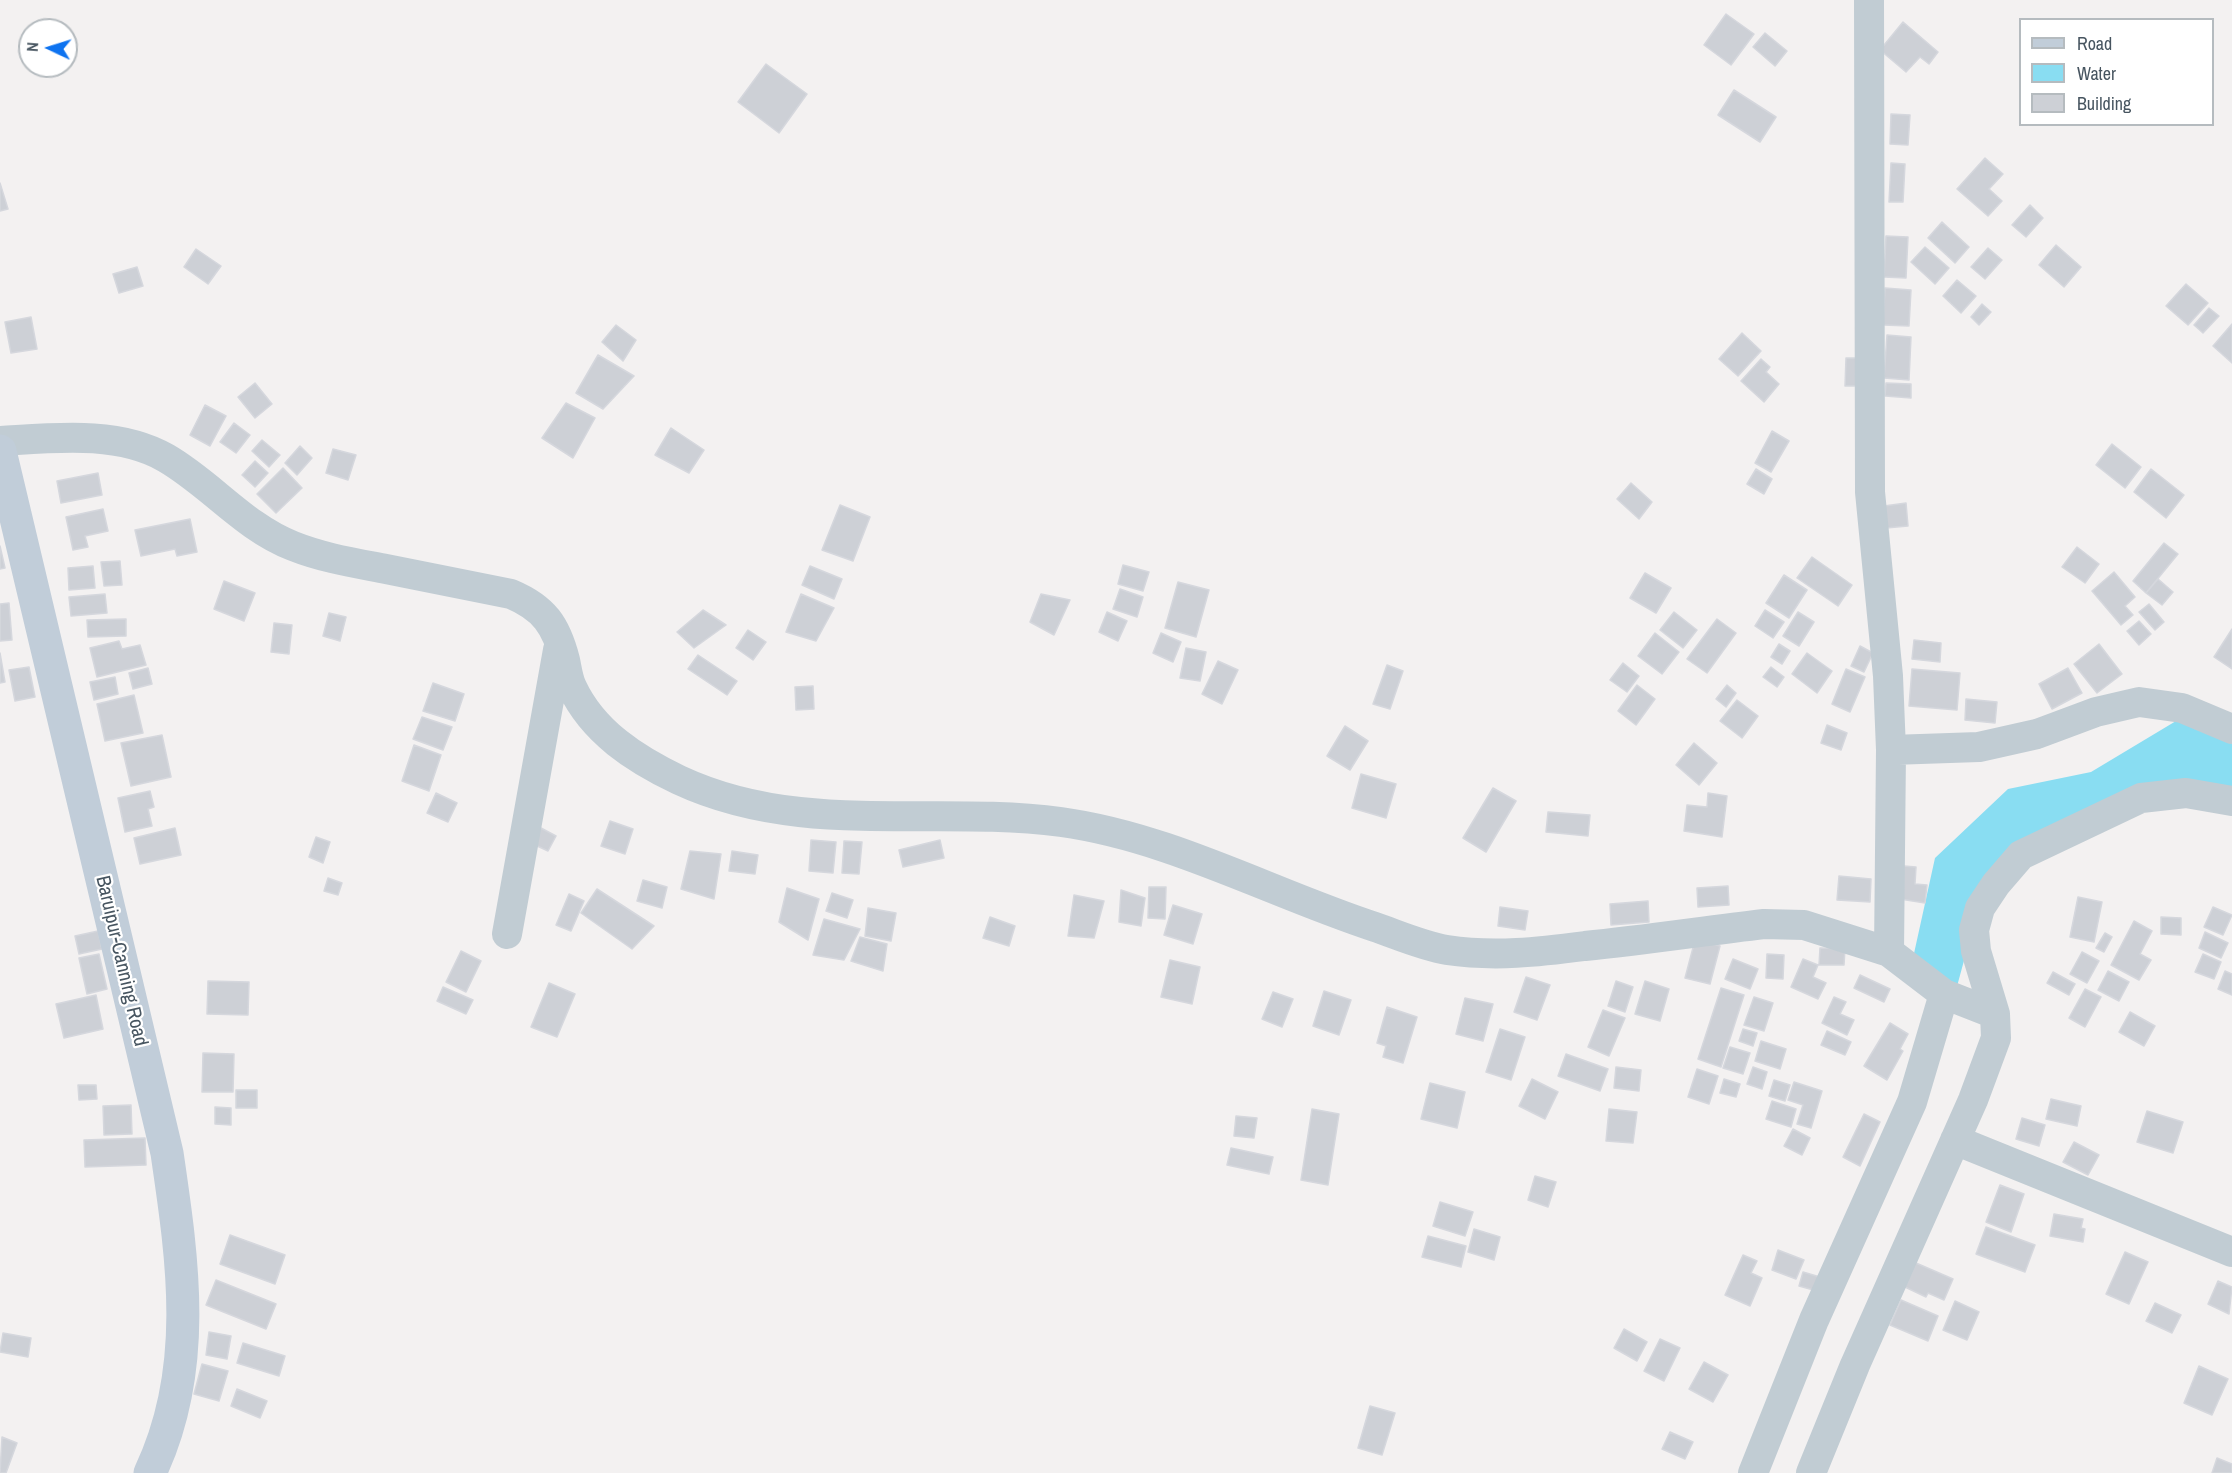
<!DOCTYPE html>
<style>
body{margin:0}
#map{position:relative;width:2232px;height:1473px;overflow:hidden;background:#f3f1f1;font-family:"Archivo Narrow",sans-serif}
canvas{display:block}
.legend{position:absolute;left:2019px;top:18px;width:195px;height:108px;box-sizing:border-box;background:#fff;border:2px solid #b5bbbf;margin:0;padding:8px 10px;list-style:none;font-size:18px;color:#475560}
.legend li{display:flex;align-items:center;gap:12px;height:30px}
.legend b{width:30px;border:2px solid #b5bbbf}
.north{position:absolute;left:18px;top:18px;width:60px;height:60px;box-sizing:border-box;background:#fff;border:2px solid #b5bbbf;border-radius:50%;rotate:274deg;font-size:16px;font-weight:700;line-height:24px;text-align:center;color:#475560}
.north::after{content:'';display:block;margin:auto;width:21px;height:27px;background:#0e73f0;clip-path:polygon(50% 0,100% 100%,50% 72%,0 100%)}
</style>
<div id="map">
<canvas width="2232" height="1473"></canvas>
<ul class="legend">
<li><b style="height:8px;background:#c1cdd9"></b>Road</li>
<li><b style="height:16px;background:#89ddf2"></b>Water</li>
<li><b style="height:16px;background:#cdd0d6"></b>Building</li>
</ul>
<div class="north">N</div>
</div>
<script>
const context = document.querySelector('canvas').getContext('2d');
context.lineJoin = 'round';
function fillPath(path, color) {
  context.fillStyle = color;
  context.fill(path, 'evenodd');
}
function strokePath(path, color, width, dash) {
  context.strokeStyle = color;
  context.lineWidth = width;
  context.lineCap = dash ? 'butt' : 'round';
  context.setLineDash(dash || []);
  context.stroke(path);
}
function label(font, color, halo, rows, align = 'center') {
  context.font = font + ' "Archivo Narrow",sans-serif';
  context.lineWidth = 4.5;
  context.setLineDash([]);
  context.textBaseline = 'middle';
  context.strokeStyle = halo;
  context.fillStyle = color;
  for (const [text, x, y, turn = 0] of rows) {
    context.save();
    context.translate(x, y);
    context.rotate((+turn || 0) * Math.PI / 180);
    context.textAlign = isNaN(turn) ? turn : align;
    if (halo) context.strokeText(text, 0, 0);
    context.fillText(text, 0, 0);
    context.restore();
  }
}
const water = new Path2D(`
 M2181,718l51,22v48l-50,-7 -198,106 -31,114 -40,-43 22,-100 73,-69 83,-17z`);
const building = new Path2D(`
 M1726,14l28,20 -23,31 -27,-20z
 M1903,22l35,30 -9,12 -9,-7 -14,15 -26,-22z
 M1765,33l22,18 -12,15 -22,-19z
 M766,64l41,30 -28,39 -41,-31z
 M1734,90l42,27 -16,25 -42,-27z
 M1891,114l19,1 -2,30 -18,-1z
 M1985,158l18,16 -14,15 13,12 -14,15 -31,-27z
 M1891,163l14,1 -2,38h-14z
 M0,183l8,26 -8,2z
 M2030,205l13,13 -17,19 -14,-12z
 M1942,222l27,25 -14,16 -27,-25z
 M1886,236l22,1 -2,41 -22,-1z
 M2056,245l25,22 -17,20 -25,-22z
 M1925,247l24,21 -14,16 -24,-22z
 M1988,248l14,12 -17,19 -14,-12z
 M196,249l25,17 -13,18 -24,-17z
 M137,267l6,19 -24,7 -6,-19z
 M1957,280l19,16 -15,17 -18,-17z
 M2186,284l22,19 -20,22 -22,-19z
 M1885,288l26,2 -2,36 -26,-1z
 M1982,304l9,8 -12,13 -8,-8z
 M2209,308l10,8 -16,17 -9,-8z
 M31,317l6,32 -26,4 -6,-31z
 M2232,324v39l-19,-17z
 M616,325l20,15 -13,21 -21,-19z
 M1742,333l19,18 -23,25 -19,-17z
 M1887,335l24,2 -2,43 -25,-2z
 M598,355l36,21 -31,33 -27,-16z
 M1846,358h15l-2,28h-14z
 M1761,359l9,8 -4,5 13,12 -15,18 -23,-21z
 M255,383l17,21 -17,14 -17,-21z
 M1886,383l25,1v14l-26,-2z
 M566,403l29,15 -22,40 -31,-20z
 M205,405l21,11 -16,30 -20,-11z
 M234,423l16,12 -14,18 -16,-11z
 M671,428l33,22 -15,23 -34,-18z
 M1772,431l17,10 -18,31 -16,-9z
 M262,440l18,15 -11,12 -17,-16z
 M2112,444l29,23 -16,21 -29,-23z
 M300,446l12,12 -15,17 -12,-12z
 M333,449l23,6 -8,25 -22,-7z
 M255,461l13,12 -13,14 -13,-12z
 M283,468l19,20 -26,25 -19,-19z
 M1756,469l16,10 -8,15 -17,-10z
 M2151,469l33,26 -18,23 -32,-26z
 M98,473l4,22 -41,8 -4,-22z
 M1631,483l21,19 -13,17 -22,-20z
 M1906,503l2,23 -22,2 -2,-22z
 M840,505l30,12 -17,44 -31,-11z
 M103,509l5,22 -23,5 3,11 -15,3 -7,-33z
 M190,519l7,33 -20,4 -2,-7 -34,7 -6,-26z
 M2164,543l14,11 -32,39 -13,-12z
 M0,546l5,22 -5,1z
 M2077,547l22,17 -14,19 -23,-16z
 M1812,557l40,28 -14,21 -41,-28z
 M120,561l2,24 -18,1 -3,-24z
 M1123,565l26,7 -6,19 -25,-7z
 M93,566l2,22 -26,2 -1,-22z
 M810,566l32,13 -8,20 -32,-14z
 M2114,572l21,25 -10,9 8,9 -12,10 -29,-34z
 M1645,573l26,15 -15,25 -26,-15z
 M1784,575l23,15 -18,28 -23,-15z
 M2158,579l15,13 -11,13 -16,-12z
 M224,581l31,12 -11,28 -30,-12z
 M1178,582l31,8 -13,47 -31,-9z
 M1120,589l23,8 -6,20 -24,-8z
 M105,594l2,19 -36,3 -2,-19z
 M801,594l33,14 -18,33 -30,-9z
 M1041,594l29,6 -16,35 -24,-13z
 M9,603l3,37 -12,1v-37z
 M2149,604l15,18 -9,8 -16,-18z
 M703,610l23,15 -32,23 -17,-16z
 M1765,610l19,12 -11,16 -18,-12z
 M1107,612l20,9 -9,20 -19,-9z
 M1674,612l23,18 -14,18 -23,-18z
 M1798,612l16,10 -15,24 -16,-10z
 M329,613l17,4 -6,24 -17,-5z
 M126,619v17l-38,1 -1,-17z
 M1717,619l19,14 -29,40 -20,-14z
 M2139,621l12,13 -12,11 -12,-14z
 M274,623l18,2 -3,29 -18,-2z
 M2232,629v40l-18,-12z
 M748,630l18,12 -13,18 -17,-12z
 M1161,633l20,9 -8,20 -20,-9z
 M1655,633l24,19 -17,22 -24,-18z
 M1914,640l27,3 -1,19 -28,-3z
 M119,641l3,8 18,-4 6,20 -49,12 -7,-29z
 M1779,644l11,7 -8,13 -11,-7z
 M2099,644l23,30 -25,19 -23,-29z
 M1860,646l13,7 -9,19 -13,-6z
 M1186,648l20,4 -6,29 -20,-3z
 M0,653l5,29 -5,1z
 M1807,653l25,18 -15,22 -25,-19z
 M698,655l39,26 -10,14 -39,-26z
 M1218,661l20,9 -16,34 -20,-10z
 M1623,663l16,13 -12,16 -17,-12z
 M1387,665l16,6 -13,38 -17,-5z
 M29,667l6,30 -20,4 -6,-31z
 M1771,667l13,10 -7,10 -14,-10z
 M148,668l4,16 -19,5 -4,-16z
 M2068,668l14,25 -30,16 -13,-25z
 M1846,669l19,8 -15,35 -18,-8z
 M1912,669l48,4 -3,37 -48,-4z
 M115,677l3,17 -24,6 -4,-18z
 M433,683l31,11 -9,27 -32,-10z
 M1637,685l18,14 -19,26 -18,-14z
 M1727,685l9,8 -10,14 -10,-8z
 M813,686l1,23 -18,1 -1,-23z
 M134,695l9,38 -38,8 -8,-37z
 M1966,699l31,3 -2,21 -30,-3z
 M1737,700l21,16 -16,22 -22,-17z
 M422,717l30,10 -9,23 -30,-11z
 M1827,725l20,8 -6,17 -20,-7z
 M1345,726l23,15 -18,29 -23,-14z
 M162,735l9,42 -40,9 -10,-43z
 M1694,743l23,20 -18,22 -23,-20z
 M414,745l27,10 -12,36 -27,-10z
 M1361,774l35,10 -10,34 -34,-10z
 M1493,788l23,13 -30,51 -23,-14z
 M150,791l4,16 -6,2 4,17 -27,6 -7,-34z
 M436,793l21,10 -9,19 -21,-9z
 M1708,793l19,3 -5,41 -38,-6 3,-26 20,2z
 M1548,812l42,3 -2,21 -42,-4z
 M610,821l23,8 -8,25 -24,-8z
 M175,828l6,27 -41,9 -6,-26z
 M541,828l15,8 -8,15 -15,-7z
 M316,837l14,5 -7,21 -14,-6z
 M811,840l25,2 -3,31 -24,-2z
 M940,840l4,18 -41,9 -4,-17z
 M844,841l18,1 -3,32 -17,-1z
 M690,851l31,3 -7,45 -33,-10z
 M732,851l26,4 -3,19 -26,-3z
 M1904,866l12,1 -1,17 12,1 -2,18 -25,-4z
 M1839,876l32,3 -1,23 -33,-2z
 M328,878l14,5 -4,12 -14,-4z
 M643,880l24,7 -5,21 -25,-7z
 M1728,886l1,19 -31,2 -1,-19z
 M1149,887h17l-1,32 -17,-1z
 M787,888l32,11 -11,41 -29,-18z
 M597,889l57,37 -22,23 -51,-36z
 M1121,890l24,8 -4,28 -22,-4z
 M832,893l21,7 -6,18 -21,-7z
 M569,894l15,7 -13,30 -15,-6z
 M1074,895l30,6 -10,37 -26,-2z
 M2078,897l24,5 -8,40 -24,-5z
 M1648,901l1,21 -38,3 -1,-21z
 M1173,905l29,9 -9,30 -29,-9z
 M1500,907l28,4 -3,19 -27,-4z
 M2213,907l19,8 -9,20 -19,-8z
 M868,908l28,5 -5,28 -26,-5z
 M990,917l25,9 -6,20 -26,-8z
 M2161,917l20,1v17l-20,-1z
 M824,919l36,10 -16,31 -31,-5z
 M2134,921l18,10 -12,23 11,6 -12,20 -28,-15z
 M98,931l4,18 -23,5 -4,-18z
 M2205,932l23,11 -7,15 -22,-10z
 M2105,933l7,4 -8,15 -8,-4z
 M860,937l27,7 -4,27 -32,-10z
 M1695,940l25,6 -10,38 -25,-6z
 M1820,948l25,1 -1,16h-25z
 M461,951l20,10 -15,31 -20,-10z
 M2082,952l17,9 -12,22 -17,-9z
 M99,954l8,35 -20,5 -8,-36z
 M1767,954l17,1 -1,24 -17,-1z
 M2203,954l18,8 -7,17 -19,-7z
 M1733,959l25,10 -8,20 -25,-10z
 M1803,959l15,6 -5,12 13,6 -8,16 -27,-12z
 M1170,960l30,7 -8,37 -31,-7z
 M2108,971l21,11 -10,19 -21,-11z
 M2225,971l7,3v21l-14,-6z
 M2053,972l22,12 -6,11 -22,-12z
 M1860,975l30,14 -6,13 -30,-14z
 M1526,977l24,8 -13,35 -23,-8z
 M208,981l41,1 -1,33 -41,-1z
 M1616,981l17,6 -8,25 -17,-6z
 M1645,981l24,8 -9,32 -25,-7z
 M549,983l26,11 -18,43 -26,-10z
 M443,987l30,13 -7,14 -29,-13z
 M1721,988l23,7 -23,72 -23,-8z
 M2085,989l16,8 -16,30 -16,-9z
 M1324,991l27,9 -12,35 -26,-9z
 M1273,992l20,7 -11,28 -20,-8z
 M96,995l7,34 -39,9 -8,-34z
 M1754,997l19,6 -9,28 -20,-6z
 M1834,997l12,5 -6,12 14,6 -7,15 -25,-12z
 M1465,998l28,6 -10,37 -27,-7z
 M1387,1007l30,10 -14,46 -20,-6 3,-11 -9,-3z
 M1603,1010l22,8 -16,38 -21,-9z
 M2130,1012l25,14 -11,20 -25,-14z
 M1890,1023l18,11 -8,15 3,2 -16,29 -23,-14z
 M1500,1029l25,8 -14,43 -25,-8z
 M1743,1029l14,4 -4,13 -14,-5z
 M1827,1031l24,11 -6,13 -24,-10z
 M1761,1041l25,8 -6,20 -25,-8z
 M1730,1047l20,6 -7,21 -20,-6z
 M203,1053l31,1 -1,38h-31z
 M1566,1054l42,15 -8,22 -42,-15z
 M1616,1067l25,3 -2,21 -25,-3z
 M1753,1067l14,5 -5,17 -15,-5z
 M1697,1069l21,7 -9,28 -21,-7z
 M1532,1079l26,13 -13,27 -26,-13z
 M1724,1079l16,5 -4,13 -16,-4z
 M1774,1080l16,5 -5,16 -16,-5z
 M1794,1082l28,9 -11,37 -14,-4 6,-19 -15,-5z
 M1430,1083l35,9 -8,36 -36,-9z
 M78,1085h18l1,14 -18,1z
 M236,1090h21v18h-21z
 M2051,1099l30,7 -4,20 -31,-7z
 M1772,1101l24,8 -5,18 -25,-8z
 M131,1105l1,29 -28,1 -1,-29z
 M215,1107l16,1v17l-16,-1z
 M1312,1109l27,5 -11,71 -27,-5z
 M1609,1109l28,3 -4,31 -27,-2z
 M2147,1111l36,11 -10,31 -36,-11z
 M1864,1114l16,8 -20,44 -17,-9z
 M1236,1116l21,2 -3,20 -20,-2z
 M2022,1118l23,7 -6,21 -23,-7z
 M1793,1129l17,9 -8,17 -18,-9z
 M145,1138l1,27 -61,2 -1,-27z
 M2074,1142l25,13 -11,20 -25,-13z
 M1231,1148l42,9 -4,17 -42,-9z
 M1535,1176l21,6 -8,25 -20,-7z
 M2000,1185l24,9 -13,38 -25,-10z
 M1440,1202l33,10 -8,24 -32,-10z
 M2054,1214l29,5 -2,9 4,1 -2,13 -33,-6z
 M1986,1227l49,18 -10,27 -49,-18z
 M1474,1229l26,8 -6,23 -26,-8z
 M230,1235l55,20 -10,29 -55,-20z
 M1428,1236l38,10 -5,21 -39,-10z
 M1778,1250l26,10 -8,19 -24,-9z
 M2125,1252l23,10 -19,42 -23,-10z
 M1743,1255l14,6 -6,12 11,5 -12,28 -25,-11z
 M1916,1263l37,16 -9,21 -16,-7 -2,4 -21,-10z
 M1803,1272l17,5 -3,14 -18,-5z
 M216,1280l60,24 -10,25 -60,-24z
 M2218,1281l14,6 -3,27 -21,-10z
 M1901,1300l37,16 -10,25 -38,-16z
 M1955,1301l24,11 -12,28 -24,-10z
 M2155,1303l26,12 -9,18 -26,-12z
 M1624,1329l23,13 -10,19 -23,-13z
 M209,1332l22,4 -4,23 -21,-4z
 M3,1333l28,5 -3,19 -28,-5z
 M1660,1339l20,9 -16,33 -20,-10z
 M243,1343l42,13 -6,20 -42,-13z
 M1704,1362l24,13 -15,27 -24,-13z
 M202,1364l26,7 -9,30 -25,-7z
 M2199,1366l29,13 -16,36 -28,-12z
 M237,1389l30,12 -7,17 -29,-12z
 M1370,1406l25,7 -13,42 -24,-7z
 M1670,1432l23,10 -8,17 -23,-10z
 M2,1437l15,6 -11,30h-6z
 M2217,1458l15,6v9h-20z`);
const minor = new Path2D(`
 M1869,0l1,492 18,184 3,74 -2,202 55,42 51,20
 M0,441c52,-3 118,-11 166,17 45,26 78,69 127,88 30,12 62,17 93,23 42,8 83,17 125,25 33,14 45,31 54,66 2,9 3,19 7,27 21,45 63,72 107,93 122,57 254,25 382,42 109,15 210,71 314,105 23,8 48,19 72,23 47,7 92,2 138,-4 60,-6 119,-15 179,-22l40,1 85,27
 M1891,750l88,-3 58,-13 59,-22 43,-10 43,6 50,21
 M507,934l51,-284
 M1955,1140l277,112
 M1753,1473l61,-153 98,-218 32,-108
 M1811,1473l44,-108 118,-265 23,-62 -1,-24 -19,-63 -2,-21 6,-22 16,-24 25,-29 120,-57 45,-5 46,8`);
const secondary = new Path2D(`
 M0,451l167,702c16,109 32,217 -17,320`);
const streetNames = [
 ["Baruipur-Canning Road",121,961,77]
];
fillPath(water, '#89ddf2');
fillPath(building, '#cdd0d6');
strokePath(building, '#d5d7dd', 1.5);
strokePath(minor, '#c1ccd3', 30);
strokePath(secondary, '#c1cdd9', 33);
label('20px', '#475560', '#fff', streetNames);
</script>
